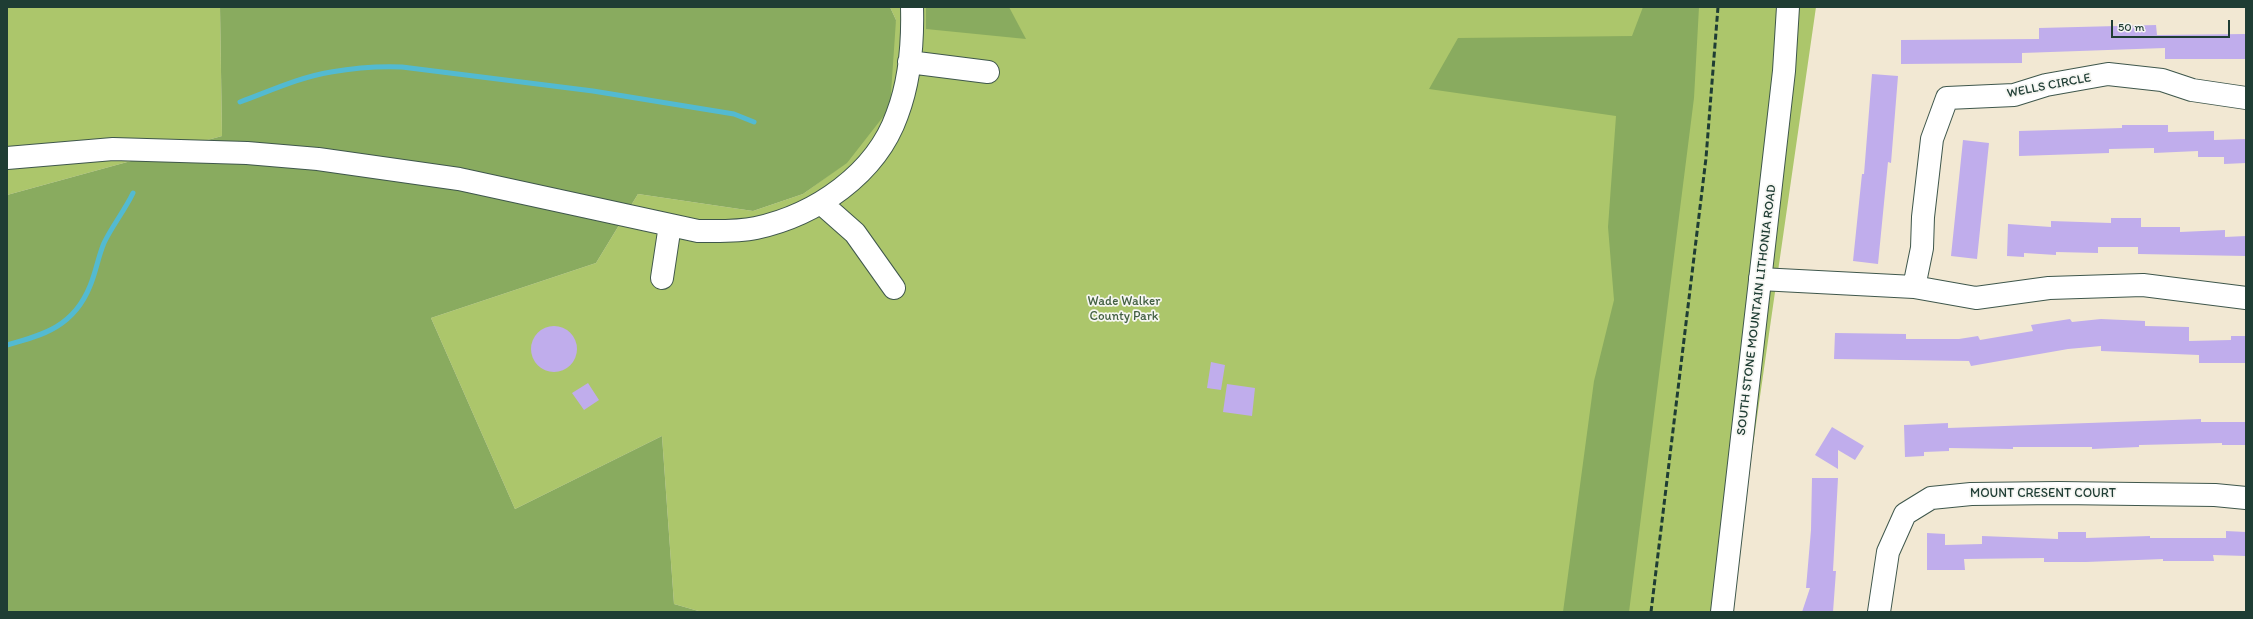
<!DOCTYPE html>
<style>
body{margin:0}
#map{position:relative;width:2253px;height:619px;overflow:hidden;background:#f2e8d3;font-family:Itim,sans-serif}
canvas{display:block}
.frame{position:absolute;inset:0;border:8px solid #1f3d34;pointer-events:none}
.scale{position:absolute;left:2111px;top:20px;width:119px;height:18px;box-sizing:border-box;border:2px solid #1f3d34;border-top:0;padding-left:5px;font-size:12px;line-height:14px;white-space:nowrap;color:#1f3d34;-webkit-text-stroke:3px #f6f6f2;paint-order:stroke}
</style>
<div id="map">
<canvas width="2253" height="619"></canvas>
<div class="frame"></div>
<div class="scale">50 m</div>
</div>
<script>
const context = document.querySelector('canvas').getContext('2d');
context.lineJoin = 'round';
function fillPath(path, color) {
  context.fillStyle = color;
  context.fill(path, 'evenodd');
}
function strokePath(path, color, width, dash) {
  context.strokeStyle = color;
  context.lineWidth = width;
  context.lineCap = dash ? 'butt' : 'round';
  context.setLineDash(dash || []);
  context.stroke(path);
}
function label(font, color, halo, rows, align = 'center') {
  context.font = font + ' Itim,sans-serif';
  context.lineWidth = 3.5;
  context.setLineDash([]);
  context.textBaseline = 'middle';
  context.strokeStyle = halo;
  context.fillStyle = color;
  for (const [text, x, y, turn = 0] of rows) {
    context.save();
    context.translate(x, y);
    context.rotate((+turn || 0) * Math.PI / 180);
    context.textAlign = isNaN(turn) ? turn : align;
    if (halo) context.strokeText(text, 0, 0);
    context.fillText(text, 0, 0);
    context.restore();
  }
}
const green = new Path2D(`
 M7,7h213l2,129 -215,59z
 M890,7h926l-87,605h-1027l-28,-8 -12,-168 -147,73 -84,-191 165,-55 42,-69 115,17 50,-17 44,-32 49,-142z`);
const forest = new Path2D(`
 M220,7h670l6,13 -6,88 -43,55 -44,31 -50,17 -115,-17 -42,69 -165,55 84,191 147,-73 12,168 28,8h-695v-417l215,-59z
 M926,7h83l17,32 -100,-10z
 M1643,7h56l-5,91 -65,514h-66l31,-231 20,-81 -6,-73 8,-111 -187,-27 29,-51 174,-2z`);
const stream = new Path2D(`
 M240,102c30,-11 60,-25 91,-30 23,-4 47,-6 71,-5l191,24 141,23 20,8
 M7,345c37,-10 67,-19 83,-59 6,-14 8,-29 14,-43 8,-17 21,-33 29,-50`);
const building = new Path2D(`
 M2156,25l1,10 89,-1v25h-81v-11l-143,5v10l-121,1v-24l138,-1v-11z
 M1872,74l26,2 -7,87 -3,-1 -10,102 -25,-3 9,-87h2z
 M2122,125h46v7l46,-1v9l32,-1v24l-22,1v-7h-26v-6l-44,2v-5l-45,1v4l-90,3v-25l103,-3z
 M1963,140l26,3 -12,116 -26,-3z
 M2111,218h30v9h39v5l45,-2v7l21,-1v20l-108,-2v-7h-40v6l-42,-1v3l-32,-2v4l-17,-1 1,-32 43,3v-6l60,2z
 M2070,319l2,3 29,-3 44,2v5l44,1v14l42,-1v-4h15v27h-47v-8l-98,-4v-5l-33,3 -97,17 -2,-5 -135,-2 1,-26 71,1v5h53l19,-3 2,4 53,-9 -2,-6z
 M531 349a23 23 0 1 1 46 0a23 23 0 1 1-46 0Z
 M1211,362l14,3 -4,25 -14,-2z
 M588,383l11,17 -15,10 -12,-17z
 M1227,384l28,4 -3,28 -29,-4z
 M2201,419v3h45v23h-24v-2l-83,2v2l-47,2v-2h-79v2l-64,-1v3l-25,1v4l-19,1 -1,-32 44,-2v5z
 M1832,427l32,19 -9,14 -17,-10v19l-23,-14z
 M1812,478h26l-5,93h3l-3,41h-31l8,-24h-4l5,-58z
 M2226,531l20,1v24l-33,-1 1,6h-51v-2l-77,3h-42v-4l-80,1 1,11h-38v-37l18,1v11l37,-1v-8l76,3v-7h28v6l64,-2v2h76z`);
const minor = new Path2D(`
 M909,62l79,10
 M2246,98l-54,-8 -30,-10 -54,-6 -62,11 -32,10 -67,3 -15,41 -9,78 -1,31 -8,39 62,11 73,-10 94,-3 103,13
 M7,158l106,-9 134,4 71,6 141,20 239,52c19,0 39,1 58,-3 60,-13 120,-54 141,-113 13,-34 16,-72 15,-108
 M821,203l34,30 39,55
 M662,278l8,-53
 M1760,279l154,8
 M1879,612l9,-60 17,-38 26,-16 40,-4 88,-1 156,2 31,3`);
const major = new Path2D(`
 M1722,612l62,-541 4,-64`);
const rail = new Path2D(`
 M1651,612l55,-454 12,-151`);
const streetNames = [
 ["WELLS CIRCLE",2049,86,-11],
 ["SOUTH STONE MOUNTAIN LITHONIA ROAD",1757,310,-83],
 ["MOUNT CRESENT COURT",2043,494]
];
const parkNames = [
 ["Wade Walker",1124,302],
 ["County Park",1124,317]
];
fillPath(green, '#acc66b');
fillPath(forest, '#89ab5f');
strokePath(stream, '#53bad1', 5);
fillPath(building, '#c0adec');
strokePath(minor, '#3f574c', 24);
strokePath(major, '#3f574c', 24);
strokePath(minor, '#fff', 22);
strokePath(major, '#fff', 22);
strokePath(rail, '#1f3d34', 3, [6, 3]);
label('13px', '#1f3d34', '#f6f6f2', streetNames);
label('13px', '#425f42', '#f6f6f2', parkNames);
</script>
